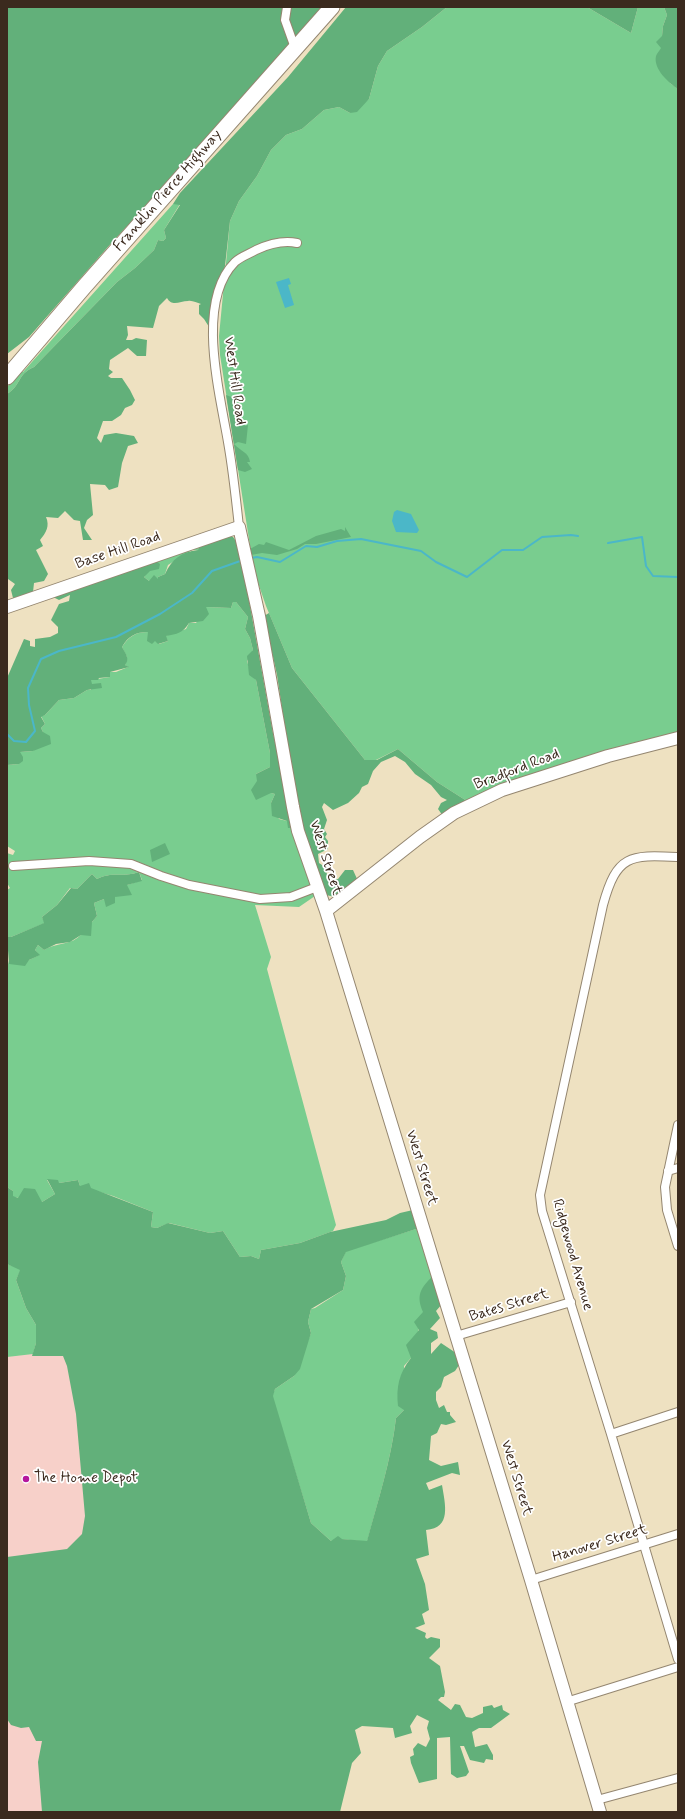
<!DOCTYPE html>
<style>
body{margin:0}
#map{position:relative;width:685px;height:1819px;overflow:hidden;background:#eee1c1;font-family:Mynerve,sans-serif}
canvas{display:block}
.frame{position:absolute;inset:0;border:8px solid #3b2a1e;pointer-events:none}
</style>
<div id="map">
<canvas width="685" height="1819"></canvas>
<div class="frame"></div>
</div>
<script>
const context = document.querySelector('canvas').getContext('2d');
context.lineJoin = 'round';
function fillPath(path, color) {
  context.fillStyle = color;
  context.fill(path, 'evenodd');
}
function strokePath(path, color, width, dash) {
  context.strokeStyle = color;
  context.lineWidth = width;
  context.lineCap = dash ? 'butt' : 'round';
  context.setLineDash(dash || []);
  context.stroke(path);
}
function label(font, color, halo, rows, align = 'center') {
  context.font = font + ' Mynerve,sans-serif';
  context.lineWidth = 3.5;
  context.setLineDash([]);
  context.textBaseline = 'middle';
  context.strokeStyle = halo;
  context.fillStyle = color;
  for (const [text, x, y, turn = 0] of rows) {
    context.save();
    context.translate(x, y);
    context.rotate((+turn || 0) * Math.PI / 180);
    context.textAlign = isNaN(turn) ? turn : align;
    if (halo) context.strokeText(text, 0, 0);
    context.fillText(text, 0, 0);
    context.restore();
  }
}
const built = new Path2D(`
 M75,1348l37,464h-105v-455z`);
const green = new Path2D(`
 M447,7h140l44,26 7,-26h26l3,8 -4,11 -2,22 9,35 8,6v644l-208,70 -33,-21 -39,-33 -22,11h-11l-73,-92 -26,-62 -12,-35 -34,-216 -1,-19 11,-115 9,-20 18,-25 14,-26 15,-15 16,-6 22,-19 15,-3 11,6 19,-14 9,-33 9,-15 35,-24z
 M173,204h7l-16,26 2,8 -3,3 -5,-1 -4,10 -19,18 -18,14 -83,85c-18,8 -12,18 -27,27v-7l13,-15h3z
 M199,545l-1,5h-6l-24,15 -3,9 -7,3v3l-9,1 -5,-4 11,-17z
 M233,602h3l12,15 -3,12 5,9 3,12 -6,11 3,10 6,9 14,73v14l-14,7 15,19 4,1 -4,9 8,16 8,2 7,7 21,68 -16,11 -44,-2 16,52 -4,12 69,256 -3,6 -33,12 -39,7 -2,9 -8,-3 -11,1 -17,-26 -13,2 -41,-10 -12,5 -6,-1 2,-15 -40,-16 -33,-10 -2,-6 -19,3 -12,-3 8,14 -13,8 -29,-5v-6l-6,-4v-230l2,7 20,-4 10,-5 -4,-5 3,-5 6,5c9,-5 15,-5 25,-8 12,-3 20,-17 28,-26l-3,-13 10,-4 11,-2 12,-12 15,-5 -3,-8c-16,6 -28,-1 -42,7l-5,-5 -15,15 -7,-1 -13,17 -15,12 3,6 -34,14h-4v-47l3,-2 -3,-5v-30l6,2 2,-4 -8,-5v-81l12,-1 1,-12 13,-1 10,-19 -2,-4 4,-4 -4,-8 4,-1 14,-15 15,-2 13,-8h4v-10l19,-3v-5h6l12,-5 -3,-2 2,-8 -5,-10c7,-11 14,-15 26,-15l11,12 9,-3 -3,-5 21,-7 3,-6h7l10,-16 25,1z
 M419,1228l2,1 -2,6 11,27 3,14 -22,82 -7,8v44l-8,8c-5,43 -18,82 -29,124l-25,-3 -11,2 -20,-18 -39,-127 3,-7 19,-13 17,-43 -3,-11 3,-13 4,-1 28,-18 3,-14 -5,-14 5,-11z
 M7,1264l14,5 -5,11 10,28 10,17v18l-3,11 -26,3z`);
const forest = new Path2D(`
 M7,7h315l-139,160 -69,73 -85,97 -22,17z
 M346,7h101l-25,20 -35,24 -9,15 -9,33 -12,13 -7,1 -11,-6 -15,3 -22,19 -16,6 -15,15 -14,26 -18,25 -9,20 -5,45 -12,40 -2,24 -7,-11 -5,-5v-9l2,-1c-4,-1 -9,-4 -13,-3 -8,0 -16,6 -21,-3l-8,8 -6,22 -26,-2 1,9 -2,5h6l4,-2 11,2 -1,16h-9l-9,-8 -18,12 -1,9 4,3 -5,4 3,2h11l8,12 5,10 -3,5 -7,3 -4,7 -9,6h-9l-6,17 4,5 3,-8 12,-2 18,3 4,7 -10,3 -6,17 -4,24 -9,3 -4,-5 -15,-1 3,31 -6,5 -3,8 8,12h-9l-3,-19 -6,-1 -9,-9 -7,7 -12,-1c4,9 0,16 -6,23l3,6 -7,4 12,24 -4,7 -10,2 -1,9 -20,6 -2,-8 4,-6 -7,-5 -1,-6v-179c15,-9 9,-19 27,-27l83,-85 18,-14 19,-18 4,-10 5,1 3,-3 -2,-8 16,-25 -7,-1 7,-11 108,-116z
 M587,7h51l-7,26z
 M664,7h14v82c-9,-6 -25,-20 -22,-33 1,-3 4,-6 5,-8l-5,-6 6,-6 1,-10 4,-11z
 M226,395l8,3 2,14 9,14 3,-1 -2,19 -8,-2 -4,2c6,7 15,8 16,18h-3l5,7 -7,3 -7,-2z
 M345,527l6,10 -35,7h-11l-8,5 -20,6 -15,-2 -11,2 -1,-6 9,-5 5,1 2,-3 23,8 27,-14 25,-7 4,2z
 M225,535l8,2 6,8 34,188 21,95h-6l-1,-7 -15,-5 -1,-13 4,-9 -4,-1 -15,7 -5,-10 6,-9 -1,-7 14,-7v-14l-14,-73 -7,-5 -2,-19 6,-6 -3,-12 -5,-9 3,-12 -12,-15h-3l-2,6 -25,-1 3,7 -6,7 -14,2c-6,10 -12,11 -23,13l2,5 -10,3 -3,-3 -3,3 -5,-3 1,-9c-12,0 -20,4 -26,15 4,7 8,12 3,18l4,2 -19,5v5l-11,1 -1,2h-7l1,4 9,-1 1,5 -15,2 -13,8 -15,2 -14,15 -4,2 4,7 -4,4 2,4 7,4 1,8 -18,7 -13,1 3,5v4l-4,3 -12,1v-87l17,-39 6,2v5l5,1v-8l15,-2 8,-4v-6l-7,-7 8,-16 10,-3 1,-6 -11,5 -8,-4 104,-36 5,4 -1,5 -9,2 -6,6 5,4 5,-6 4,4v-2l7,-3c7,-15 16,-22 33,-24l1,-5z
 M269,613l23,55 73,92h12l21,-11 39,33 33,21 -27,13 -5,-7 3,-6 6,-3 -6,-3 -10,-12 -16,-11 -10,-12 -10,-6 -14,6 -8,9 -5,13 -6,3 -3,6 -11,10 -15,7 -9,-7 -2,4 5,13 -3,9 3,5 -2,3 3,4v8l-10,5 1,9c7,4 8,10 9,17l10,-1 7,-9h8l5,11 -23,16 -9,-2 -26,-68 -23,-152 -13,-59z
 M165,843l5,11 -18,8 -2,-12z
 M139,872l3,9 -15,4 5,10 -17,2v6l-9,4 -2,-8 -10,4 3,13 -5,6 -1,14 -10,-1 -11,7 -14,2 -12,6 -6,-5 -3,5 5,5 -11,5 -4,6 -16,-2 -2,-27h4l33,-14 -2,-6 15,-12 14,-17 6,1 15,-15 5,5c14,-8 26,-1 42,-7z
 M47,1179l11,1 1,3 19,-3 2,6 9,-3 2,5 62,24 -2,15 6,1 11,-5 42,10 13,-2 17,26 11,-1 8,3 2,-9 39,-7 30,-11 56,-12 14,-7 13,-3 6,18 -73,24 -5,10 5,14 -3,14 -32,19 -3,13 3,11 -11,36 -6,7 -19,13 -2,7 38,127 20,18 7,-5 4,3 25,2c11,-41 24,-80 29,-123l8,-8 -6,-4c-2,-19 1,-33 13,-48l-5,-13 13,-15 -5,-8 9,-10c-7,-16 -3,-24 10,-36l9,28 -6,7 4,7 -10,11 7,3 1,6 -7,5v11l10,-11 18,12 2,7 -6,9 -11,6 -3,10 -5,5v8l3,8 5,-3 3,7h3v3l6,7 -10,3 -5,-1 -4,9 -6,3 -2,24 12,6 17,-4 2,13 -8,-2 -26,10 3,7 13,-5c3,19 10,43 -16,45l3,25 -13,4 9,25 4,26 -7,4 3,10 -10,4 11,5 -1,4 2,2 4,-2 9,2v8l-11,11 11,8 5,26 -1,5h-3l-3,3 13,10 4,-6 5,1 6,12 6,1 11,-5v-6l9,-2 2,3 8,-3 1,5 7,4 -19,14h-12l-7,4 3,15 12,-3 6,11v5l-7,-1 -2,4 -14,-3 -6,-14h-4l9,26 -3,4 -9,2 -6,-4 -1,-37 -13,1v41l-18,4 -8,-20 -1,-6 4,-2 -1,-6 5,-6 8,4 4,-8 -3,-11 2,-7 -12,-6 -7,11 2,7 -17,5 -2,-10 -31,-2 -7,4 6,23 -9,10 -12,49h-298l-4,-50 4,-21h-6l-7,-14 -8,1 -10,-3 -4,-6v-162l60,-8 15,-15 3,-18 -9,-102 -9,-48 -4,-10h-31l4,-13v-18l-10,-17 -10,-28 4,-10 -13,-6v-77l6,4v5l5,2 6,-10 11,1 7,13 13,-8z`);
const water = new Path2D(`
 M289,278l2,6 -3,1 6,20 -9,3 -9,-26z
 M397,510l14,4 8,16 -2,3 -21,-1 -4,-11 2,-9z`);
const stream = new Path2D(`
 M608,543l34,-6 4,29 7,10 25,1
 M251,558l6,-1 23,5 26,-16 11,1 20,-6 24,-2 60,12 15,11 31,15 35,-27h21l19,-13 29,-2 7,1
 M7,734l7,7 12,1 9,-11 -6,-26 -1,-17 13,-29 18,-8 57,-14 44,-23 32,-21 20,-22 31,-11`);
const street = new Path2D(`
 M287,7l-2,13 10,28
 M239,527c-3,-28 -6,-57 -11,-85 -8,-48 -33,-140 7,-180 5,-5 14,-8 21,-12 13,-6 26,-10 41,-7
 M678,857c-48,-2 -61,-3 -75,48l-63,290 2,16 69,223 67,225
 M13,866l76,-5 42,3 30,12 28,9 71,14 31,-2 26,-10
 M678,1125l-13,62 2,23 11,36
 M668,1171l10,-3
 M456,1336l115,-34
 M611,1434l67,-22
 M531,1580l147,-46
 M566,1702l112,-35
 M597,1800l81,-22`);
const secondary = new Path2D(`
 M7,607l232,-80 20,89 34,191 5,24 28,80 205,669 69,232
 M326,911l94,-74 34,-24 48,-23 106,-34 70,-18`);
const highway = new Path2D(`
 M7,377l77,-90 248,-280`);
const markers = [
 [26,1479,4,"#b5179e"]
];
const streetNames = [
 ["Franklin Pierce Highway",168,191,-49],
 ["West Hill Road",234,381,82],
 ["Base Hill Road",118,551,-19],
 ["Bradford Road",517,770,-21],
 ["West Street",325,858,72],
 ["West Street",421,1168,73],
 ["Ridgewood Avenue",572,1255,74],
 ["Bates Street",509,1306,-17],
 ["West Street",516,1478,73],
 ["Hanover Street",600,1544,-17]
];
const poiNames = [
 ["The Home Depot",34,1479]
];
fillPath(built, '#f7d0c9');
fillPath(green, '#79cd8f');
fillPath(forest, '#62b07a');
fillPath(water, '#4bb7c8');
strokePath(stream, '#4bb7c8', 2);
strokePath(street, '#948670', 10);
strokePath(secondary, '#948670', 14);
strokePath(highway, '#948670', 17);
strokePath(street, '#fff', 8);
strokePath(secondary, '#fff', 12);
strokePath(highway, '#fff', 15);
for (const [x, y, r, color] of markers) {
  const dot = new Path2D();
  dot.arc(x, y, r, 0, 2 * Math.PI);
  context.fillStyle = color;
  context.fill(dot);
  strokePath(dot, '#fff', 1.5);
}
label('15px', '#3b2a1e', '#fff', streetNames);
label('15px', '#3b2a1e', '#fff', poiNames, 'left');
</script>
